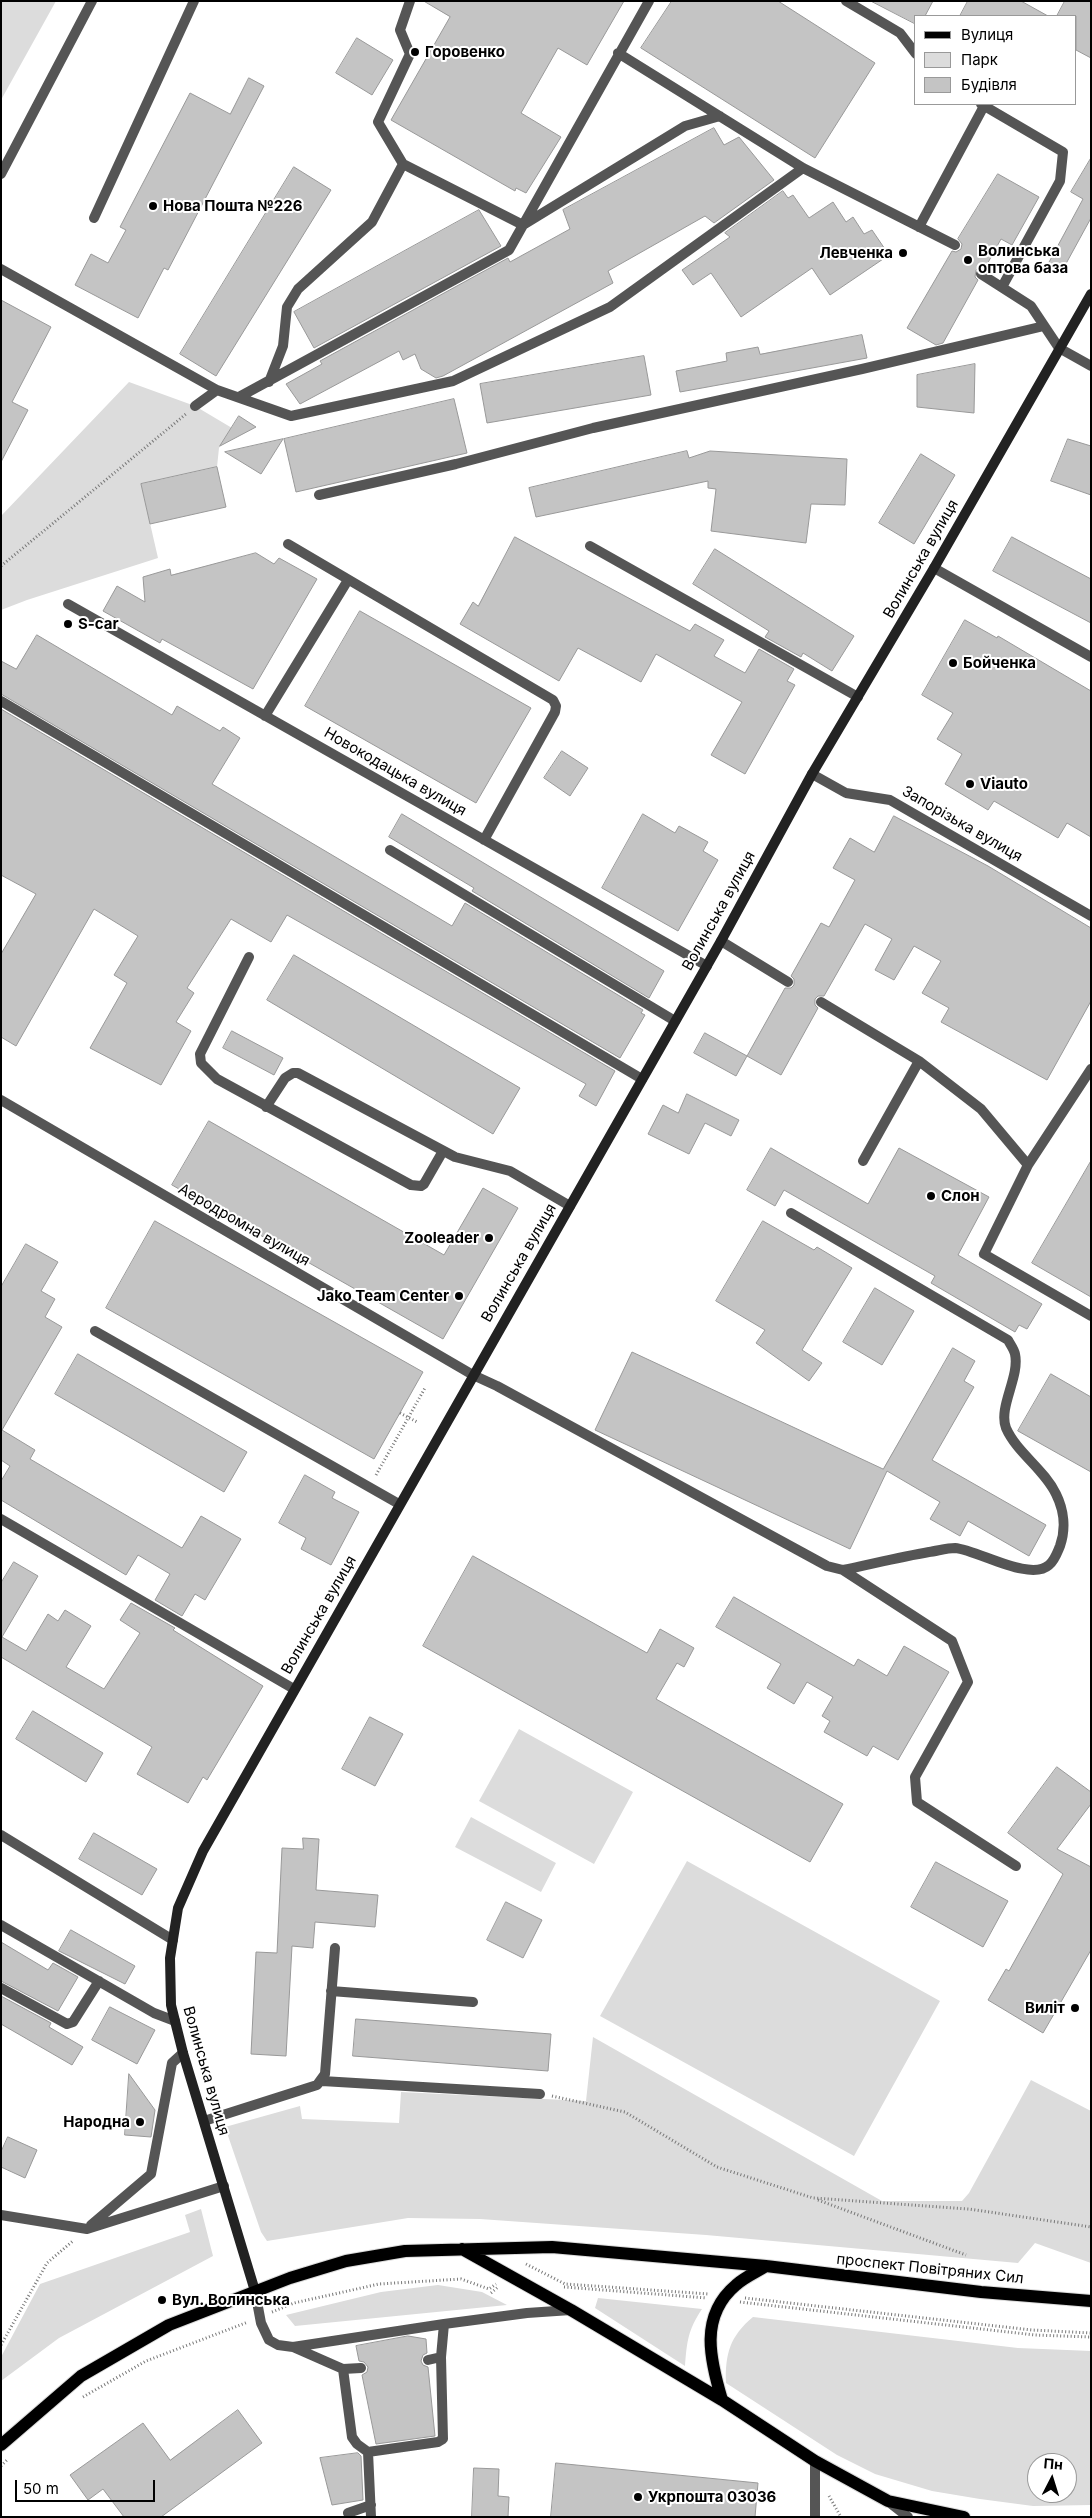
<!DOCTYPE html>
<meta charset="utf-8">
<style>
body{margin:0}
#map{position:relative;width:1092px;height:2518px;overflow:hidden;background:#fff;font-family:Inter,sans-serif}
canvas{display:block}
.frame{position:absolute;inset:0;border:2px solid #000;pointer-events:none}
.legend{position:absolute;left:914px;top:15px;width:162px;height:90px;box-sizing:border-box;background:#fff;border:1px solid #999;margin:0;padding:6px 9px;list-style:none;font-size:15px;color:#000}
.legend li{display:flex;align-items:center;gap:10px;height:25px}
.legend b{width:25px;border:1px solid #999}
.north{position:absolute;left:1027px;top:2453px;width:50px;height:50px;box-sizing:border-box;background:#fff;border:1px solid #999;border-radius:50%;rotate:5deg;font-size:14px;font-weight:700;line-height:20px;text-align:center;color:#000}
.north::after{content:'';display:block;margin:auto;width:18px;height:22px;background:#000;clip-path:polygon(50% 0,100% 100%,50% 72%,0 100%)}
.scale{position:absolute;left:15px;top:2480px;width:140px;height:22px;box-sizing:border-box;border:2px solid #000;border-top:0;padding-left:6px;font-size:15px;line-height:18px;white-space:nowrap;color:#000;-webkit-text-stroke:4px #fff;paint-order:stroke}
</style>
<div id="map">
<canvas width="1092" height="2518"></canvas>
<div class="frame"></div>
<ul class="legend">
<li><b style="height:6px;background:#000"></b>Вулиця</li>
<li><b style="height:14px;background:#dcdcdc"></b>Парк</li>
<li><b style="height:14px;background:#c4c4c4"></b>Будівля</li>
</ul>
<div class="north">Пн</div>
<div class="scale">50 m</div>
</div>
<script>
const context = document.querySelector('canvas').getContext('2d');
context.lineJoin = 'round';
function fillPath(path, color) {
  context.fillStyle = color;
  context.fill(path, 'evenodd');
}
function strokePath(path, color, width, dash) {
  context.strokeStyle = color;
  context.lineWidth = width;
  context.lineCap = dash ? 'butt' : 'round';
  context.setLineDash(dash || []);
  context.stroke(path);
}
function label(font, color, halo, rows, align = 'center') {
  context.font = font + ' Inter,sans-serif';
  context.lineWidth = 4;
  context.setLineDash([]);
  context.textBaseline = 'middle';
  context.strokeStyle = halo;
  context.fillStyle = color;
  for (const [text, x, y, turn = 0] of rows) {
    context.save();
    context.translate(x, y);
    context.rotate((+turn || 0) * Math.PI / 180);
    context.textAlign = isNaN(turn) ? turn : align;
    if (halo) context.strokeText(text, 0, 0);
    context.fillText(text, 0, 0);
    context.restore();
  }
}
const green = new Path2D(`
 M1,1h55l-55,99z
 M129,382l66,24 37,22 -13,20 -2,19 -76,17 17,74 -131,42 -26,10v-94z
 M519,1729l114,63 -39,72 -115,-63z
 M471,1817l85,46 -15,29 -86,-45z
 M687,1861l253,140 -86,155 -254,-140z
 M593,2037l289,164h80l7,-8 62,-113 60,31v152l-56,-20 -17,20 -312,-28 -226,-16 -72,-1 -141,23 -6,-9 -36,-105 75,-21 2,13 97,4 2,-31 185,9z
 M201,2209l12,47 -154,82 -58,43v-24l39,-73 150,-52 -5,-17z
 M438,2285l44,7 25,13 -212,21 -9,-11 95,-23z
 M598,2298l104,11c-14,21 -15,32 -17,57l-90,-58z
 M753,2317l265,31 73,3v154l-58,1 -53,-7 -48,-8 -57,-17 -38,-19 -111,-72c-1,-29 4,-47 27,-66zM1037,2463h30v30h-30z`);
const building = new Path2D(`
 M424,1h200l-37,64 -29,-17 -37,65 40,24 -35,56 -10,-5 -1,3 -124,-71 59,-103z
 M672,1h106l97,62 -60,95 -174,-110z
 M871,1h62l-8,15h-9v8z
 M968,1h53l27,15h-88z
 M1065,1h26v57l-15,-8v-34h-19z
 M357,38l36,22 -21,35 -36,-22z
 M249,78l15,8 -96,184 -4,-2 -26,50 -63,-33 16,-31 17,9 18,-33 -6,-3 70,-134 40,21z
 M714,128l10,17 15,-8 35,43 -60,43 -9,-7 -97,55 5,12 -170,93 -7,2 -15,-9 -6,-15 -12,6 -4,-9 -99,53 -14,-20 36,-20 -2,-3 188,-103 2,4 60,-33 -7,-19z
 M1091,158v60l-29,53 -14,-7 35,-65 -12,-7z
 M294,167l37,23 -115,186 -36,-22z
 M998,174l41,23 -27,48 -11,-6 -16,29 -4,-1 -5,3 -1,7 3,3 -35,63 -7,2 -29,-17 45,-77 4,1 5,-3 1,-5 -4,-5z
 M783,191l5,7 5,-3 16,23 24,-16 13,20 7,-5 11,17 8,-4 17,25 -59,40 -18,-27 -71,49 -30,-44 -18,12 -11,-15 48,-33 -5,-4z
 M479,210l22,36 -187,102 -20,-36z
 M1,300l50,27 -39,75 16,8 -27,52z
 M862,335l5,23 -187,34 -4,-21 51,-10 -1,-8 32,-6 2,7z
 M644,356l7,39 -164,28 -7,-39z
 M975,364l-1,49 -57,-6v-32z
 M454,399l13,54 -171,39 -12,-53z
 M239,416l17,11 -36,19z
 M283,439l-22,35 -36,-22z
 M1068,439l23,7v49l-40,-14z
 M687,451l2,7 21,-7 137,8 -2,46 -34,-1 -5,39 -95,-12 5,-42 -8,-1v-7l-172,36 -7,-29z
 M921,454l34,21 -41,69 -35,-21z
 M217,467l9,40 -76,17 -9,-40z
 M515,537l175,94 5,-7 29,16 -10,16 31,17 14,-24 35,20 -7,12 8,4 -50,89 -34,-19 31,-53 -86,-48 -15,28 -63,-34 -19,33 -99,-57 13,-22 5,4z
 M1012,537l79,42v44l-98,-52z
 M715,549l139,87 -22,35 -29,-18 -2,4 -36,-20 4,-6 -76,-47z
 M256,553l18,11 5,-6 38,21 -64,110 -91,-50 -2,4 -57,-32 14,-25 28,16 -2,-25 27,-8 1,6z
 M360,611l171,97 -55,95 -171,-97z
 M965,620l32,18 1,-2 93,55v146l-24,-14 -9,15 -64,-37 -6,9 -43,-26 17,-30 -25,-15 16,-26 -31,-18z
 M37,635l135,80 5,-9 43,25 3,-4 17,11 -28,46 240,142 13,-23 178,107 -2,3 4,2 -25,43 -619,-364v-33l15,8z
 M1,709l614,362 -19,35 -17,-10 7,-12 -299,-169 -16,27 -40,-23 -44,69 7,5 -18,29 15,9 -30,54 -71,-37 37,-65 -13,-8 24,-39 -44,-27 -78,137 -15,-9v-83l35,-60 -35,-19z
 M562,751l26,17 -18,28 -26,-18z
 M402,814l262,157 -15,27 -177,-107 2,-3 -85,-51z
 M643,814l32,19 4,-7 29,16 -5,9 15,9 -40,71 -76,-43z
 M894,816l94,50 103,62v73l-44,79 -106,-58 8,-14 -27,-15 19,-32 -27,-15 -20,34 -19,-10 17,-31 -27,-15 -41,72h-6l-3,3v6l3,3 -37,67 -34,-19 38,-68h6l3,-3v-6l-3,-3 30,-53 8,4 26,-47 -22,-12 17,-30 24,14z
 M294,955l226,133 -27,46 -226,-134z
 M232,1031l51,27 -9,17 -51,-27z
 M705,1033l42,23 -11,20 -42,-23z
 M687,1094l52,26 -8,16 -26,-13 -16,31 -41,-20 15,-29 15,8z
 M209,1121l235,134 39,-67 35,20 -75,131 -271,-154z
 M771,1148l97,56 31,-56 90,49 -31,58 84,49 -15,25 -8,-4 -4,7 -84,-49 4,-7 -151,-86 -9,16 -28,-16z
 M1091,1161v136l-59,-34z
 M155,1221l268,151 -49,87 -268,-151z
 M763,1221l51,29 3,-3 35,21 -50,82 20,13 -13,18 -53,-38 9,-13 -49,-29z
 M26,1244l32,18 -17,29 14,8 -10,18 17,10 -60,103 33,20 -5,9 152,89 19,-32 40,23 -36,61 -10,-6 -13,22 -27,-16 15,-26 -32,-19 -12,20 -125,-75v-19l9,-15 -9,-6v-173z
 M875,1288l39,23 -32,54 -39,-23z
 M953,1348l22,13 -11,20 10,6 -42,73 114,65 -17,31 -61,-35 -8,15 -30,-17 10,-17 -53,-31 -37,78 -255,-119 37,-78 251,117z
 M78,1354l169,98 -23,40 -169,-98z
 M1051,1374l40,23v75l-73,-41z
 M305,1475l30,17 -3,6 27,14 -28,53 -30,-16 5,-11 -27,-15z
 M473,1556l174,97 13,-24 34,19 -10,19 -7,-4 -21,36 187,105 -33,58 -387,-216z
 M14,1562l24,14 -36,61 24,14 22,-37 10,7 7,-11 26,16 -25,41 38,22 36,-56 -20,-13 11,-17 44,25 -2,2 90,56 -56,94 -4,-3 -15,26 -51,-29 15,-27 -151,-90v-74z
 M734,1597l120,69 4,-7 29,17 17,-30 45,26 -51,88 -25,-14 -6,10 -43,-24 6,-11 -8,-5 11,-19 -26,-15 -13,22 -27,-16 14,-24 -65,-37z
 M33,1711l70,42 -17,29 -70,-43z
 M370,1717l33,17 -28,52 -33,-17z
 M1057,1767l34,25v12l-34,45 34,18v83l-48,83 -55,-33 18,-31 3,2 54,-97 -55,-41z
 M94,1833l63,36 -15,26 -63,-36z
 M303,1838l16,1 -3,51 62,5 -3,32 -60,-5 -2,26 -21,-2 -6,110 -35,-2 5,-102 21,1 5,-105 21,1z
 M936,1862l72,39 -25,46 -72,-40z
 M506,1902l36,18 -19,38 -36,-18z
 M71,1930l64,36 -10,18 -66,-33z
 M1,1942l47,28 5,-7 25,14 -20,34 -57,-30z
 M1,1996l50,27 -2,4 34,20 -11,18 -71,-41z
 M110,2007l45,23 -18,34 -45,-24z
 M356,2019l195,15 -3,37 -195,-15z
 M129,2074l26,36 -4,27 -26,-2z
 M8,2137l29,13 -12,28 -24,-11v-15z
 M408,2336l18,3 1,14 -4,2 -2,6 2,4 5,2 7,69 -59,8 -14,-69 5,-3 1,-5 -4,-5 -5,-1 -3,-15z
 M238,2410l24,33 -101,74h-37l-21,-28 -15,11 -18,-25 73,-52 27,37z
 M358,2453l3,3 2,44 -31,5 -12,-47z
 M556,2463l202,20 -3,34h-204z
 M474,2468l25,1 -1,27 11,1 -1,20h-36z`);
const path = new Path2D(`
 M1,566l185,-152
 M400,1413l17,9
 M376,1475l49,-87
 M552,2096l73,16 92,55 96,31 156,11 122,18
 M818,2200l148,55
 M526,2264l39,20 144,10
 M564,2287l143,11
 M491,2293l7,-6
 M745,2298l287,32 59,3
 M740,2302l295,33 56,2
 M272,2312l22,-9 85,-19 82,-5 28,10 7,-5
 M1,2345l46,-82 27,-23
 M83,2397l63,-36 102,-39
 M1,2466l7,-7
 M829,2496l12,21`);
const lane = new Path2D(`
 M846,1l54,32 16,21
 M618,53l185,115 152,77
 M981,104l82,48 -3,29 -58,106
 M403,164l120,61 162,-99 35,-10
 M1,174l91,-173
 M94,218l100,-217
 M919,227l65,-121
 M1,269l216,121
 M981,274l50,32 28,42
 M269,382l14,-36 4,-39 11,-18 74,-67 31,-58 -25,-42 32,-68 -10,-24 10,-29
 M239,397l270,-147 140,-249
 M195,406l22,-16 74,26 162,-35 157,-74 193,-139
 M319,495l137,-31 137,-36 269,-59 182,-43
 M288,544l265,156 3,6 -1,6 -71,128
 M590,546l268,151
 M934,568l157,89
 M68,604l639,362
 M1,701l641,378
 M265,716l83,-136
 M812,774l34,19 44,7 201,116
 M390,850l285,171
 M721,941l67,41
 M249,957l-49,97 1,9 16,16 194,106 10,1 3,-2 19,-33
 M821,1002l98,59 -56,100
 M919,1061l62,48 47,56
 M1091,1069l-63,96 -44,89 107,62
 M266,1107l19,-29 8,-5h5l157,84 55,14 60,35
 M95,1331l304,173
 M473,1375l24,11 330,180 16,4c29,-6 57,-13 86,-18 8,-1 18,-4 26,-4 23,2 75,34 94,17 6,-5 8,-12 11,-19 6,-17 4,-36 -4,-52 -12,-25 -39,-41 -50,-66 -8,-21 14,-51 9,-74 -1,-5 -5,-10 -7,-14l-217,-127
 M1,1519l293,170
 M843,1570l109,71 16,41 -53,95 2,25 99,64
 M1,1835l172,105
 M1,1925l153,88 21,8
 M1,1988l66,36 6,-2 26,-41
 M331,1991l142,11
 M322,2081l218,13
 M204,2121l113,-36 8,-11 10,-126
 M1,2215l86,14 137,-43
 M91,2225l60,-51 21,-111 11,-10
 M255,2291l6,32 8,17 9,5 15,2 50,22 18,-1
 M293,2347l151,-23
 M428,2360l13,-3 3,-33 83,-11 44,-3
 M343,2369l9,68 5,7 11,8 70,-10 5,-3 -2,-82
 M368,2452l3,65
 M815,2461v56
 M348,2513l23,-8`);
const street = new Path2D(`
 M1059,348l32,18
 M1,1100l472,275
 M889,2502l19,15`);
const secondary = new Path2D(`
 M255,2291l-72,-238 -12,-48 -1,-47 8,-50 25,-57 518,-910 91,-167 122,-206 157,-274`);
const primary = new Path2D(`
 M462,2249l109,61 151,90 93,61 73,40 76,16
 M722,2400c-12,-40 -23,-84 14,-115 9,-8 21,-13 30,-19
 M1,2445l80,-69 88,-51 121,-47 56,-17 59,-10 147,-4 214,19 215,26 110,9`);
const markers = [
 [415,52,5,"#000"],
 [153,206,5,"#000"],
 [903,253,5,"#000"],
 [968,260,5,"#000"],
 [68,624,5,"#000"],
 [953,663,5,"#000"],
 [970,784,5,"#000"],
 [931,1196,5,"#000"],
 [489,1238,5,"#000"],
 [459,1296,5,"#000"],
 [1075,2008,5,"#000"],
 [140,2122,5,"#000"],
 [162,2300,5,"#000"],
 [638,2497,5,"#000"]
];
const poiNames = [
 ["Горовенко",425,52],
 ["Нова Пошта №226",163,206],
 ["Волинська",978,251],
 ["оптова база",978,268],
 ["Левченка",893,253,"right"],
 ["S-car",78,624],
 ["Бойченка",963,663],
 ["Viauto",980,784],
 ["Слон",941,1196],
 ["Zooleader",479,1238,"right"],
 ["Jako Team Center",449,1296,"right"],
 ["Виліт",1065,2008,"right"],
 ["Народна",130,2122,"right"],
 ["Вул. Волинська",172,2300],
 ["Укрпошта 03036",648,2497]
];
const streetNames = [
 ["Волинська вулиця",921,559,-60],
 ["Новокодацька вулиця",395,772,30],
 ["Запорізька вулиця",962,824,30],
 ["Волинська вулиця",719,911,-61],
 ["Аеродромна вулиця",244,1225,30],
 ["Волинська вулиця",519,1263,-60],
 ["Волинська вулиця",319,1615,-60],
 ["Волинська вулиця",206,2071,74],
 ["проспект Повітряних Сил",930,2269,6]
];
fillPath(green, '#dcdcdc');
fillPath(building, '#c4c4c4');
strokePath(building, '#999', 1);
strokePath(primary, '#dbdbdb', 14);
strokePath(path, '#777', 3, [1, 2.5]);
strokePath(lane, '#555', 10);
strokePath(street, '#555', 10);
strokePath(secondary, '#222', 10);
strokePath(primary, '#000', 12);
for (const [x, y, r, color] of markers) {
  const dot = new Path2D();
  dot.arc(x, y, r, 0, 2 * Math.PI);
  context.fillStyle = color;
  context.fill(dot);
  strokePath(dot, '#fff', 2);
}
label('bold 15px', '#000', '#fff', poiNames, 'left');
label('15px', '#000', '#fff', streetNames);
</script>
